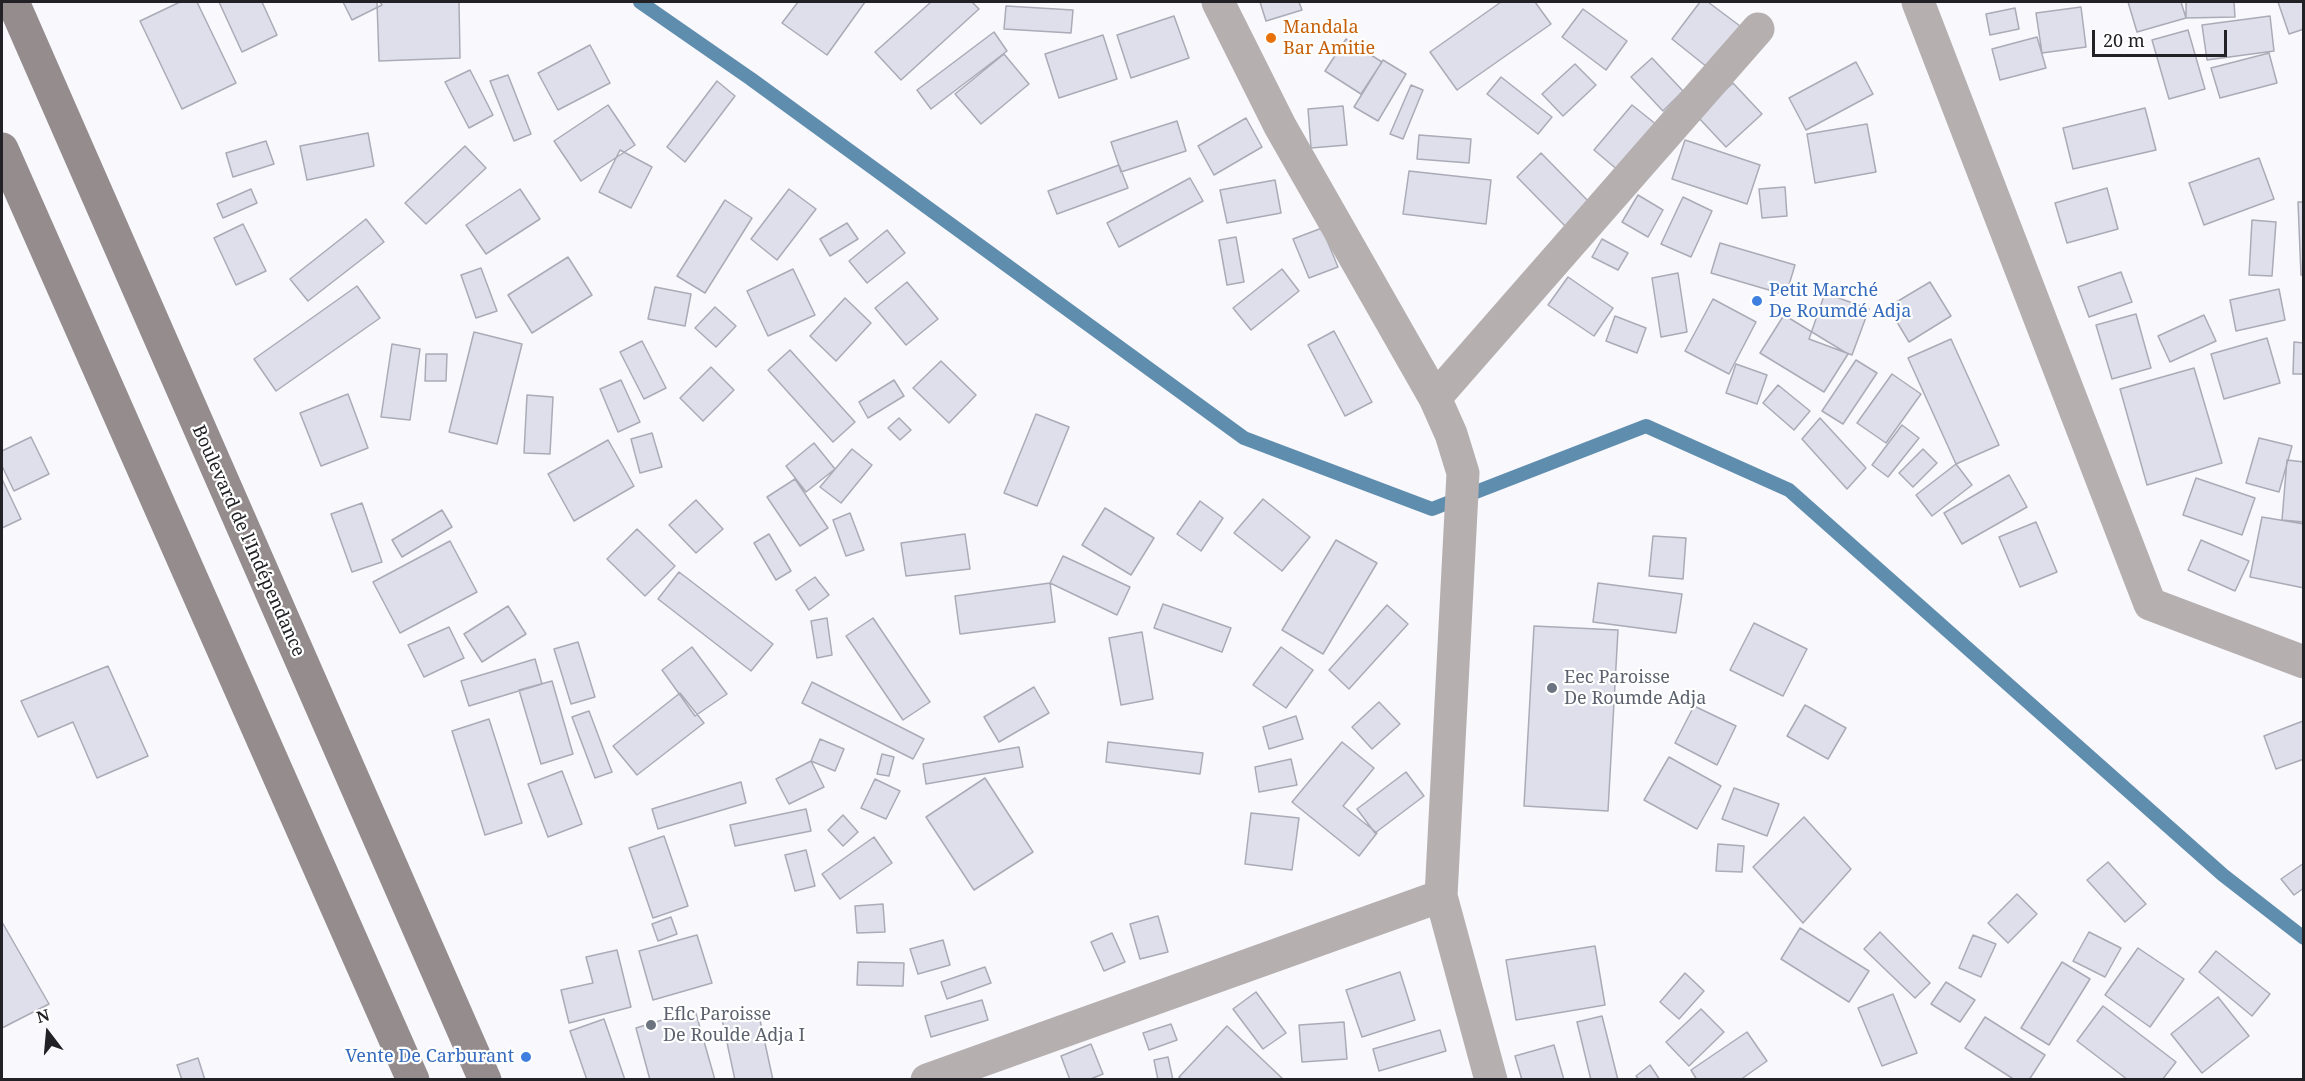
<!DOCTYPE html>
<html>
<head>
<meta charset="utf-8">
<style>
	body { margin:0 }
	#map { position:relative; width:2305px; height:1081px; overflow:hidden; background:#f8f8fd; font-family:"Noto Serif",serif }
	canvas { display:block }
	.frame { position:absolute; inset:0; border:3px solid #212126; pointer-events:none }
	.north { position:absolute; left:18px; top:1003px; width:60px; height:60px; -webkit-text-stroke:4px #fff; paint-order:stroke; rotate:344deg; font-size:16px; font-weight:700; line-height:24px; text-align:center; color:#212126 }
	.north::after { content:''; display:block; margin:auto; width:21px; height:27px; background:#212126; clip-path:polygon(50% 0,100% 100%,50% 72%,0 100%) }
	.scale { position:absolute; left:2092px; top:30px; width:135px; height:27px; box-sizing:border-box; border:3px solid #212126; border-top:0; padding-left:8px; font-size:18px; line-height:21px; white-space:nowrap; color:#212126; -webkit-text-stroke:4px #fff; paint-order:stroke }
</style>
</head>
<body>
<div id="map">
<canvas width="2305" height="1081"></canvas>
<div class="frame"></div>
<div class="north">N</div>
<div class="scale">20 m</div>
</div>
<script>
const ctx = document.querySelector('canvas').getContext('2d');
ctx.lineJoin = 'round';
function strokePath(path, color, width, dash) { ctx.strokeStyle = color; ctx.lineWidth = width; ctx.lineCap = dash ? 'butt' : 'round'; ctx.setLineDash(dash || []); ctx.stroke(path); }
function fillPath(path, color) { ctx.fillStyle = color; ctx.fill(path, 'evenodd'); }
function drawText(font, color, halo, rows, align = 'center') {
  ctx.font = font + ' "Noto Serif",serif'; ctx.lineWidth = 4.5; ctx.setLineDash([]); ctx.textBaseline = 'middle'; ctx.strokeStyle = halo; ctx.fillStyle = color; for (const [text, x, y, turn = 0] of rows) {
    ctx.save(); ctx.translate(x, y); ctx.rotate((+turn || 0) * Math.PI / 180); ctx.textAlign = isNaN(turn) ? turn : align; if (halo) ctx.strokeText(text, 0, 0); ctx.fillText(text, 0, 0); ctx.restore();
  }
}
strokePath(new Path2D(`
	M 640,2 L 751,79 L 1244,438 L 1432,509 L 1646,426 L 1789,490 L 2223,875 L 2304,938`), '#5f8dae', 14);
const building = new Path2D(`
	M 180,2 L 197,2 L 236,83 L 182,109 L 140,21 Z
	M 219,2 L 262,2 L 277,35 L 242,52 Z
	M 343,2 L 380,2 L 382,5 L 352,20 Z
	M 377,2 L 459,2 L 460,58 L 379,61 Z
	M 798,2 L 865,2 L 827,55 L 782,23 Z
	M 931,2 L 972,2 L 979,9 L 901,80 L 875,52 Z
	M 1260,2 L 1299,2 L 1302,10 L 1266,21 Z
	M 1501,2 L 1535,2 L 1551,24 L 1457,90 L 1430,52 Z
	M 1700,2 L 1708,2 L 1744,29 L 1712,71 L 1672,39 Z
	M 2128,2 L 2181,2 L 2186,18 L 2137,32 Z
	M 2186,2 L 2234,2 L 2235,17 L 2186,18 Z
	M 2278,2 L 2304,2 L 2304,29 L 2289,34 Z
	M 1006,6 L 1073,10 L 1071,33 L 1004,29 Z
	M 2081,7 L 2086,47 L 2042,53 L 2036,13 Z
	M 2015,8 L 2019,29 L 1990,35 L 1986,14 Z
	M 1583,9 L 1627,41 L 1606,70 L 1562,37 Z
	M 1174,16 L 1189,58 L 1131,78 L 1117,35 Z
	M 2270,16 L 2274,51 L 2207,60 L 2202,25 Z
	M 2188,30 L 2205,89 L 2169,99 L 2152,40 Z
	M 994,32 L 1007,51 L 931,109 L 917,90 Z
	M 1103,35 L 1117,79 L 1059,98 L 1045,54 Z
	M 2037,37 L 2046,68 L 2000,80 L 1992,49 Z
	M 1346,39 L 1382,62 L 1361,94 L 1325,71 Z
	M 590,45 L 610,83 L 558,110 L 538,73 Z
	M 2269,53 L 2277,83 L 2220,98 L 2211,68 Z
	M 1004,54 L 1029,84 L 981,124 L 955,94 Z
	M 1652,58 L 1683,91 L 1663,111 L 1631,77 Z
	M 1383,60 L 1406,74 L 1378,121 L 1354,107 Z
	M 1856,62 L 1873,94 L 1806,130 L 1789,98 Z
	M 1575,64 L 1596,85 L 1563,116 L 1542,94 Z
	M 470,70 L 493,115 L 469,128 L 445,82 Z
	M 508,75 L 531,134 L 514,141 L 490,81 Z
	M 1501,77 L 1552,117 L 1538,134 L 1487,94 Z
	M 717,81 L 735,96 L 685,162 L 667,147 Z
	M 1733,83 L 1762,114 L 1726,147 L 1697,116 Z
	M 1411,85 L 1423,90 L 1403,139 L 1390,134 Z
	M 608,105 L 635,145 L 581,181 L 554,141 Z
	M 1632,105 L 1657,125 L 1619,171 L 1594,150 Z
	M 1343,106 L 1347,145 L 1311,148 L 1308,109 Z
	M 2145,108 L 2156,150 L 2073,169 L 2063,128 Z
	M 1246,118 L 1262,147 L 1214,175 L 1198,146 Z
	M 1177,121 L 1186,151 L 1121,172 L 1111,142 Z
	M 1867,124 L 1876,172 L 1815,183 L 1807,134 Z
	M 368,133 L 374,166 L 307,180 L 300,146 Z
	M 1419,135 L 1471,139 L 1469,163 L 1417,159 Z
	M 1685,140 L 1760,165 L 1747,204 L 1672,179 Z
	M 266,141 L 274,164 L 233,177 L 226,153 Z
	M 465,146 L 486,168 L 426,224 L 405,203 Z
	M 620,150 L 652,167 L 631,208 L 599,192 Z
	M 1541,153 L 1594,207 L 1570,231 L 1517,177 Z
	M 2259,158 L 2274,199 L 2204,225 L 2189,183 Z
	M 1119,165 L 1128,188 L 1057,214 L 1048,191 Z
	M 1409,171 L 1491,180 L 1486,224 L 1403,214 Z
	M 1190,178 L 1203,201 L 1119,247 L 1107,223 Z
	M 1275,180 L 1281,213 L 1227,223 L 1220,190 Z
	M 1785,187 L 1787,216 L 1762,218 L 1759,189 Z
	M 2107,188 L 2118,229 L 2067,243 L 2055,203 Z
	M 251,189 L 257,203 L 223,218 L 217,204 Z
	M 520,189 L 540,219 L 486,254 L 466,225 Z
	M 789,189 L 816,209 L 777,260 L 751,239 Z
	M 1638,195 L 1663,210 L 1648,237 L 1622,222 Z
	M 1683,197 L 1712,211 L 1691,257 L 1661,244 Z
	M 725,200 L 752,218 L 705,293 L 677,276 Z
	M 2298,202 L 2304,202 L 2304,275 L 2301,275 Z
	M 366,219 L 384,242 L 308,301 L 290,279 Z
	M 2252,220 L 2276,222 L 2272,276 L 2249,275 Z
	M 847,223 L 858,239 L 830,256 L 820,239 Z
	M 243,224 L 266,271 L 236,285 L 214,238 Z
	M 1322,228 L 1338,267 L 1309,278 L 1293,239 Z
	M 887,230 L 905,253 L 867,283 L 849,261 Z
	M 1236,237 L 1244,282 L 1227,285 L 1219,240 Z
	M 1602,239 L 1628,253 L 1618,270 L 1592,257 Z
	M 1720,243 L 1795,265 L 1786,295 L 1711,273 Z
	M 568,257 L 592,295 L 532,333 L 508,295 Z
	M 481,268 L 497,311 L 476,318 L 461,275 Z
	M 793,269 L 815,315 L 768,336 L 747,291 Z
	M 1282,269 L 1299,291 L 1251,330 L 1233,308 Z
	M 2121,272 L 2132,302 L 2089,317 L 2078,287 Z
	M 1678,273 L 1687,332 L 1661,337 L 1652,278 Z
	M 1568,277 L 1613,308 L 1594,336 L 1548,305 Z
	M 907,282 L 938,319 L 906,345 L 875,308 Z
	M 1930,282 L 1951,316 L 1909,342 L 1888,307 Z
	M 357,286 L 380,318 L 276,391 L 254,359 Z
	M 655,287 L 691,294 L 685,326 L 648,319 Z
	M 2279,289 L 2285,320 L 2236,331 L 2230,300 Z
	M 1825,293 L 1869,309 L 1852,355 L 1809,339 Z
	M 845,298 L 871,323 L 836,361 L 810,336 Z
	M 1713,299 L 1756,322 L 1729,374 L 1685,351 Z
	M 715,307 L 736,326 L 716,347 L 695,328 Z
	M 2136,314 L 2151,368 L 2112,379 L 2096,325 Z
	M 1784,315 L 1848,354 L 1824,392 L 1760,353 Z
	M 2204,315 L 2216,341 L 2170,362 L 2158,336 Z
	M 1615,316 L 1646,328 L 1637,353 L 1606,341 Z
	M 1334,331 L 1372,402 L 1345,416 L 1308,345 Z
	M 474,332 L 522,344 L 497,444 L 449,432 Z
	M 2267,338 L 2280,383 L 2224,399 L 2211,354 Z
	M 1951,339 L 1999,445 L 1956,464 L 1908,358 Z
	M 642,341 L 666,388 L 644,399 L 620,352 Z
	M 2294,342 L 2304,343 L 2304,374 L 2293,374 Z
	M 392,344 L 420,349 L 410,420 L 381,417 Z
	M 790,350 L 855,422 L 833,442 L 768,370 Z
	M 426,354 L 447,354 L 446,381 L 425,381 Z
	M 1856,360 L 1877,373 L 1843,424 L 1822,411 Z
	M 941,361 L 976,395 L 949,423 L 913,388 Z
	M 1736,364 L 1767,375 L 1757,404 L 1726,393 Z
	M 711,367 L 734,390 L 703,421 L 680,398 Z
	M 2194,368 L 2222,463 L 2147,485 L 2120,389 Z
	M 1892,374 L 1921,394 L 1886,443 L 1857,423 Z
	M 621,380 L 640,422 L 618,432 L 600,389 Z
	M 894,380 L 904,396 L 868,418 L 859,402 Z
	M 1778,385 L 1810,411 L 1794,430 L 1763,403 Z
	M 348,394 L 368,448 L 321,466 L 300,413 Z
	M 527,395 L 553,397 L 550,454 L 524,453 Z
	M 1036,414 L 1069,427 L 1037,506 L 1004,493 Z
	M 899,418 L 911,430 L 900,440 L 888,428 Z
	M 1820,418 L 1866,468 L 1847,489 L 1802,439 Z
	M 1902,425 L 1919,438 L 1888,477 L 1872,465 Z
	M 652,433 L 662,467 L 640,473 L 631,439 Z
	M 31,437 L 49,474 L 14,491 L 2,466 L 2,451 Z
	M 2259,438 L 2292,446 L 2279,492 L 2246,483 Z
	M 608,440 L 634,486 L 574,521 L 548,474 Z
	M 814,443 L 835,469 L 806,492 L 786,466 Z
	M 852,449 L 872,465 L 841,503 L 820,487 Z
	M 1923,449 L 1937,463 L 1913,487 L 1899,473 Z
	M 2287,460 L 2304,462 L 2304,522 L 2282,520 Z
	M 1956,464 L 1972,485 L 1932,516 L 1916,495 Z
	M 2009,475 L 2027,507 L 1962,544 L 1944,513 Z
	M 2196,478 L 2255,498 L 2242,535 L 2183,515 Z
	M 2,479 L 21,519 L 2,528 Z
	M 795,479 L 828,528 L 800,546 L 767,497 Z
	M 1263,499 L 1310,537 L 1282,571 L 1234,533 Z
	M 696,500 L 723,529 L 696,553 L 669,525 Z
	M 1200,501 L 1223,518 L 1201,551 L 1177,534 Z
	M 362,503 L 382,562 L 352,572 L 331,514 Z
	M 1105,508 L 1154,538 L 1131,575 L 1082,545 Z
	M 442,510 L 452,527 L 402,557 L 392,540 Z
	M 850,513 L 864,550 L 846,556 L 833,520 Z
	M 2262,517 L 2304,524 L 2304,588 L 2250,577 Z
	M 2036,522 L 2057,572 L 2020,587 L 1999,537 Z
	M 637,529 L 675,566 L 645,596 L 607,559 Z
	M 769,534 L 791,571 L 776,580 L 754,543 Z
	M 965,534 L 970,569 L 906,576 L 901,543 Z
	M 1653,536 L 1686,538 L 1683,579 L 1649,576 Z
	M 1336,540 L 1377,563 L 1323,654 L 1282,630 Z
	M 2201,540 L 2249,561 L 2235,591 L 2188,570 Z
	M 450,541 L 477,592 L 400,633 L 373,582 Z
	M 1063,556 L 1130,587 L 1117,615 L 1050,583 Z
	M 679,572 L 773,644 L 751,671 L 658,599 Z
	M 815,577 L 829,595 L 809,610 L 796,590 Z
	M 1050,583 L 1055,622 L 960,634 L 955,596 Z
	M 1598,583 L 1682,594 L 1676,633 L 1593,622 Z
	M 1163,604 L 1231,628 L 1222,652 L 1154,628 Z
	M 1387,605 L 1408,624 L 1349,689 L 1329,670 Z
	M 508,606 L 526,634 L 482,662 L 464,634 Z
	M 827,618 L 832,655 L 817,658 L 811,621 Z
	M 873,618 L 930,702 L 903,720 L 846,636 Z
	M 1754,623 L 1807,649 L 1783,696 L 1730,670 Z
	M 1534,626 L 1618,630 L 1608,811 L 1524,806 Z
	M 449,627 L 464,658 L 424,677 L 408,645 Z
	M 1142,632 L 1153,699 L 1121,705 L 1109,638 Z
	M 578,642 L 595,697 L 571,704 L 554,649 Z
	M 692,647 L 727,694 L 695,716 L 662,670 Z
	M 1281,647 L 1313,670 L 1286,708 L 1253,685 Z
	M 535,659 L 542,684 L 469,706 L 461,681 Z
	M 108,666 L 148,756 L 97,778 L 73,722 L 38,737 L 21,701 Z
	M 552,681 L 573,754 L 541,764 L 519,690 Z
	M 812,682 L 924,739 L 913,759 L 802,703 Z
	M 1034,687 L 1049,713 L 999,742 L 984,717 Z
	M 680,693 L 704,723 L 637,775 L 613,746 Z
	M 1379,702 L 1400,724 L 1372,749 L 1352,727 Z
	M 1805,705 L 1846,728 L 1828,759 L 1787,736 Z
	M 1694,706 L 1736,726 L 1717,765 L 1675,743 Z
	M 589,711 L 612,772 L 595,778 L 572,717 Z
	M 1296,716 L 1303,739 L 1269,749 L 1263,727 Z
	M 489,719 L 522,823 L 485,835 L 452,731 Z
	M 2303,721 L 2304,759 L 2276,769 L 2264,736 Z
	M 820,739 L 844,749 L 835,771 L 811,761 Z
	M 1108,742 L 1203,753 L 1200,774 L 1106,762 Z
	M 1342,742 L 1374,768 L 1343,806 L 1377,833 L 1359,856 L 1292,802 Z
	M 1019,747 L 1023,767 L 926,784 L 923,764 Z
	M 882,754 L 894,757 L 889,776 L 877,774 Z
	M 1669,757 L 1721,786 L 1697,829 L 1644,800 Z
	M 1291,759 L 1297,785 L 1259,792 L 1255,767 Z
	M 811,761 L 824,787 L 789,804 L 776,779 Z
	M 562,771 L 582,824 L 548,837 L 528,784 Z
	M 1406,772 L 1424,796 L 1375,833 L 1357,809 Z
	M 985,778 L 1033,852 L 974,890 L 926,817 Z
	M 875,779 L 900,791 L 886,819 L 861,808 Z
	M 741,782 L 746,803 L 658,829 L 652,809 Z
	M 1734,788 L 1779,804 L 1767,836 L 1722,819 Z
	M 806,809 L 811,831 L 735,846 L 730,825 Z
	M 1251,813 L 1299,818 L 1292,870 L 1245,864 Z
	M 843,815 L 858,832 L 843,846 L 828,830 Z
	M 1804,817 L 1851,869 L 1803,923 L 1753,867 Z
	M 664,836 L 688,906 L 653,918 L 629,848 Z
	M 874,837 L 892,863 L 840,899 L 822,874 Z
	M 1718,844 L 1744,846 L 1742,872 L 1716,871 Z
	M 806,850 L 815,886 L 795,891 L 785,855 Z
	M 2108,862 L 2146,904 L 2125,922 L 2087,880 Z
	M 2304,863 L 2304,888 L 2294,895 L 2281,879 Z
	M 2017,894 L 2037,914 L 2008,943 L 1988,923 Z
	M 883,904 L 885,932 L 857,933 L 855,906 Z
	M 1158,916 L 1168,952 L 1140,959 L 1130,924 Z
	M 671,917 L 677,934 L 658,941 L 652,924 Z
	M 2,922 L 49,1004 L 2,1028 Z
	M 1800,928 L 1869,971 L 1849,1002 L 1781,959 Z
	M 1880,932 L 1930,983 L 1915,998 L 1864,949 Z
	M 2089,932 L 2121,948 L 2105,977 L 2073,961 Z
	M 1112,933 L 1125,962 L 1104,971 L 1091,942 Z
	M 697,935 L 712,983 L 653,1000 L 639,951 Z
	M 1973,935 L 1996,944 L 1981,977 L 1959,968 Z
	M 943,940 L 950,965 L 918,974 L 910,949 Z
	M 1595,946 L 1605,1005 L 1516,1020 L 1506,960 Z
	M 2138,948 L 2184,979 L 2150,1027 L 2105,995 Z
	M 617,950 L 631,1007 L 569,1023 L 561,990 L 593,983 L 586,957 Z
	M 2216,951 L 2270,994 L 2252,1016 L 2199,972 Z
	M 858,962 L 904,963 L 903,986 L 857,985 Z
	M 2062,962 L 2090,979 L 2049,1045 L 2021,1028 Z
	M 985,967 L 991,983 L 947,999 L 941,982 Z
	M 1400,972 L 1415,1020 L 1362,1037 L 1346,990 Z
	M 1685,973 L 1704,991 L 1679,1019 L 1660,1002 Z
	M 1946,982 L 1975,1000 L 1960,1022 L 1931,1004 Z
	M 1256,992 L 1286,1033 L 1263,1049 L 1233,1009 Z
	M 1893,994 L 1917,1053 L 1882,1066 L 1858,1008 Z
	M 2218,997 L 2249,1036 L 2202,1073 L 2171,1034 Z
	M 982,1000 L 988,1020 L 931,1037 L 925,1016 Z
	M 2103,1006 L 2176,1062 L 2162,1080 L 2128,1080 L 2077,1041 Z
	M 1701,1009 L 1724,1032 L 1689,1066 L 1666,1042 Z
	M 695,1010 L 715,1080 L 650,1080 L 636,1028 Z
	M 758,1011 L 773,1080 L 735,1080 L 722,1019 Z
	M 1602,1016 L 1618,1080 L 1591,1080 L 1577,1022 Z
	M 1985,1017 L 2045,1055 L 2029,1080 L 2015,1080 L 1965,1048 Z
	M 604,1019 L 625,1080 L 587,1080 L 570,1031 Z
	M 1344,1022 L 1347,1059 L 1302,1062 L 1299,1025 Z
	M 1171,1024 L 1177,1040 L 1149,1050 L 1143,1033 Z
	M 1227,1026 L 1284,1080 L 1182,1080 L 1179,1077 Z
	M 1440,1030 L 1446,1051 L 1379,1071 L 1373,1049 Z
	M 1747,1032 L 1767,1061 L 1740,1080 L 1697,1080 L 1691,1070 Z
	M 1091,1044 L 1103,1074 L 1088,1080 L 1070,1080 L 1061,1056 Z
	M 1554,1045 L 1564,1080 L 1522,1080 L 1515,1056 Z
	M 1168,1057 L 1173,1080 L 1158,1080 L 1154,1060 Z
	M 198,1058 L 205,1080 L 182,1080 L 177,1065 Z
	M 1650,1065 L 1660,1080 L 1639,1080 L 1636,1076 Z`);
fillPath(building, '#dedfeb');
strokePath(building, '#aaabb6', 1.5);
strokePath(new Path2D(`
	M 1218,2 L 1280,126 L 1435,398 L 1451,434 L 1463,473 L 1441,896 L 1491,1080
	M 1918,2 L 2150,604 L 2304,662
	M 1435,398 L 1758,29
	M 927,1080 L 1441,896`), '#b6afb0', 33);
strokePath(new Path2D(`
	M 13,2 L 485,1080
	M 2,149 L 413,1080`), '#958c8d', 33);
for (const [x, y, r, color] of [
	[1271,38,6,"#e8710a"],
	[1757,301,6,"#3f7fe0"],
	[1552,688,6,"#6b7280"],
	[651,1025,6,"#6b7280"],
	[526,1057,6,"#3f7fe0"]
]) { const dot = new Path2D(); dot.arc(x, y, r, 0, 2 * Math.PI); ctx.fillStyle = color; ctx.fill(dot); strokePath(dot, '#fff', 2); }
drawText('18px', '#c56008', '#fff', [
	["Mandala",1283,28],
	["Bar Amitie",1283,49]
], 'left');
drawText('18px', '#366cbe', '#fff', [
	["Petit Marché",1769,291],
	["De Roumdé Adja",1769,312],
	["Vente De Carburant",514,1057,"right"]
], 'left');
drawText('18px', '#212126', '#fff', [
	["Boulevard de l'Indépendance",248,541,66]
]);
drawText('18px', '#5b616d', '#fff', [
	["Eec Paroisse",1564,678],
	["De Roumde Adja",1564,699],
	["Eflc Paroisse",663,1015],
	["De Roulde Adja I",663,1036]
], 'left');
</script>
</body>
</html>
